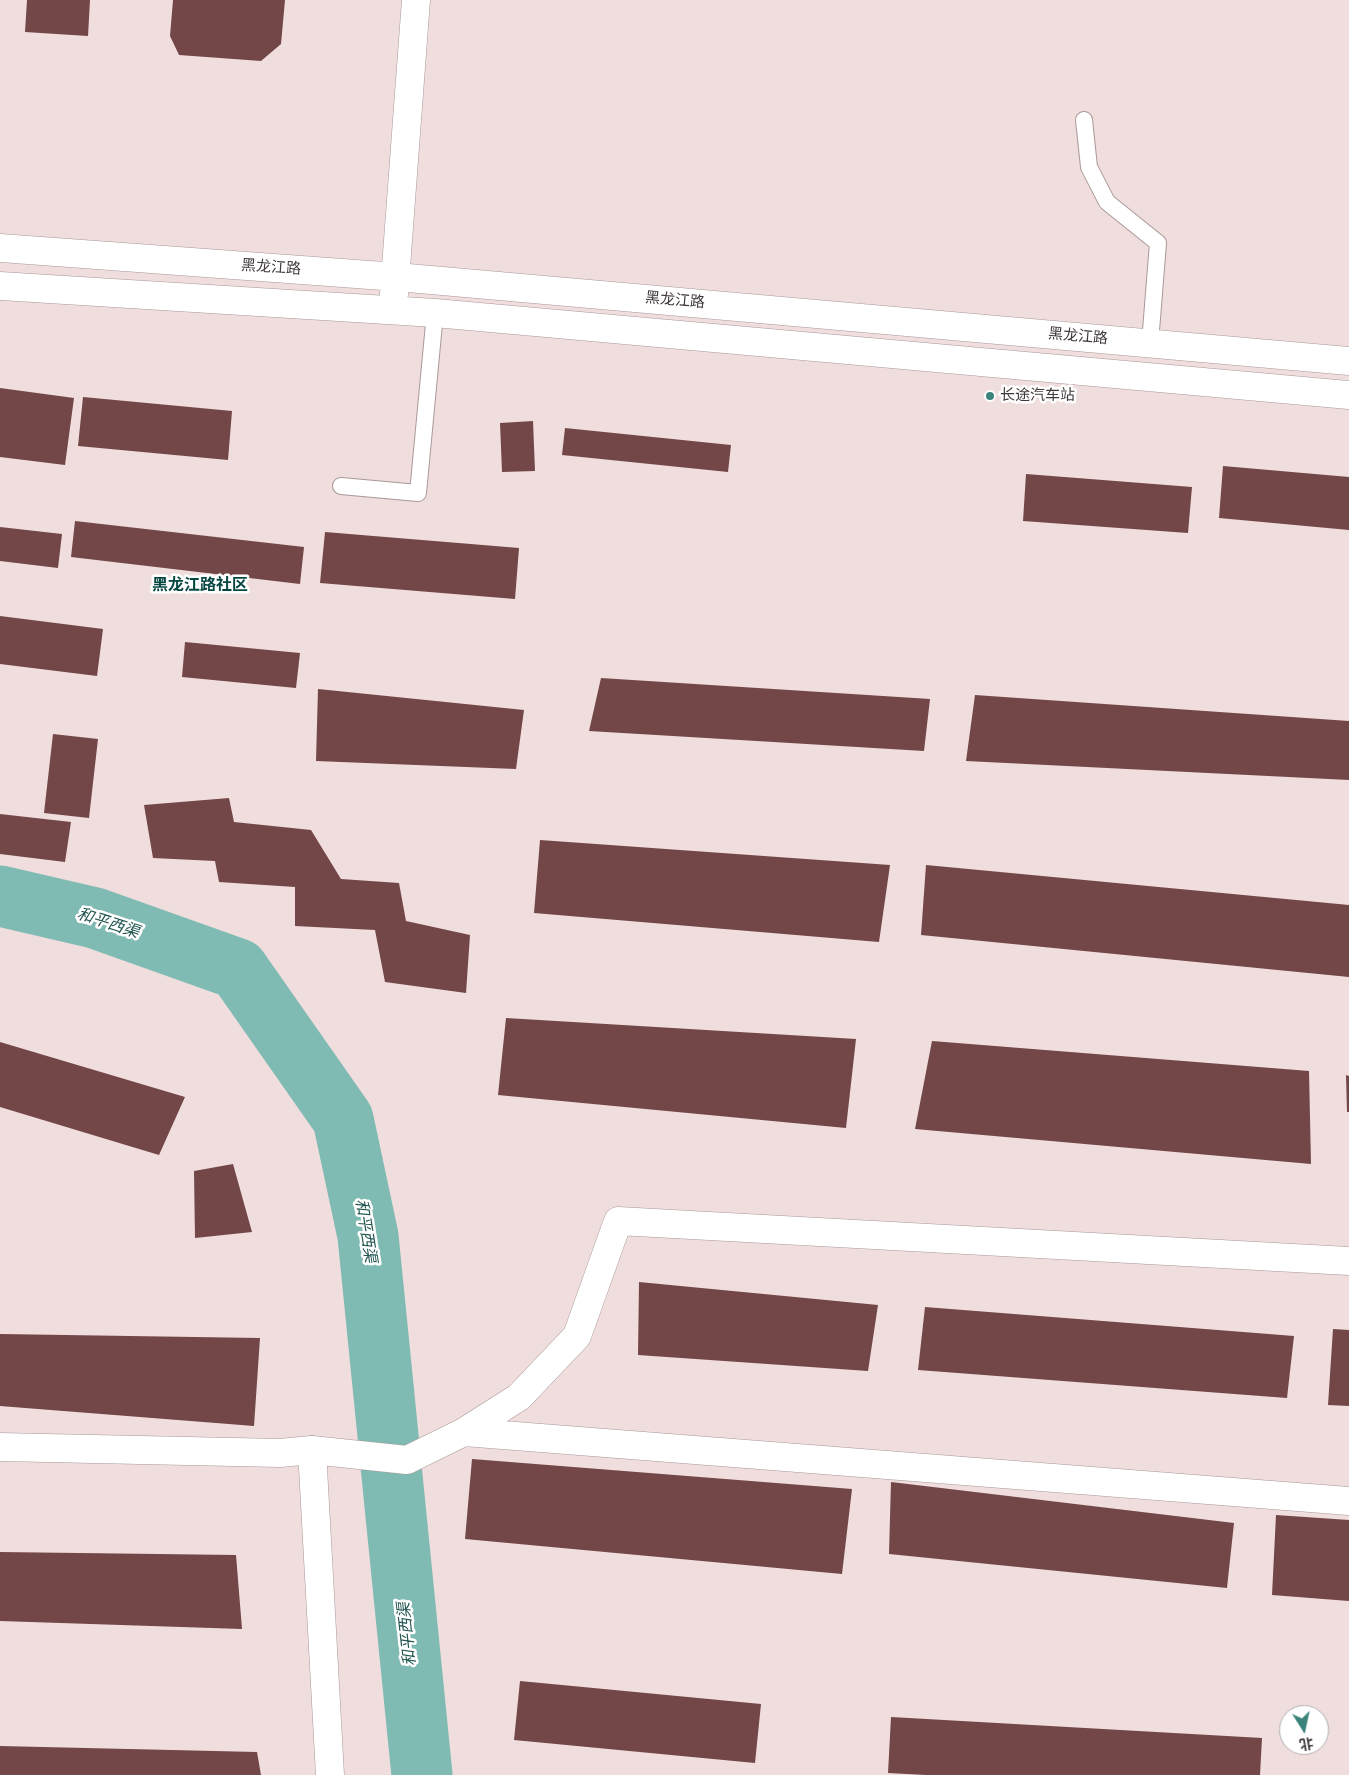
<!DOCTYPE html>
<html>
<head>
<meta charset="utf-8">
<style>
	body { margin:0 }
	#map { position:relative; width:1349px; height:1775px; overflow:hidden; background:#f0dddd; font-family:"Roboto Condensed","Noto Sans SC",sans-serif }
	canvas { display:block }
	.north { position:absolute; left:1279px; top:1705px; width:50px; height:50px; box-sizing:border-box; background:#fff; border:1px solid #b3b0b0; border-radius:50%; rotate:170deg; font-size:14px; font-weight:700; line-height:20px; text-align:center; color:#423a3a }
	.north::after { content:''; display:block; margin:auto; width:18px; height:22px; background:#3c837b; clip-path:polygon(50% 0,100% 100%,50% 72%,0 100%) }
</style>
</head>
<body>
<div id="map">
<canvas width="1349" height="1775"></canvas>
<div class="north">北</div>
</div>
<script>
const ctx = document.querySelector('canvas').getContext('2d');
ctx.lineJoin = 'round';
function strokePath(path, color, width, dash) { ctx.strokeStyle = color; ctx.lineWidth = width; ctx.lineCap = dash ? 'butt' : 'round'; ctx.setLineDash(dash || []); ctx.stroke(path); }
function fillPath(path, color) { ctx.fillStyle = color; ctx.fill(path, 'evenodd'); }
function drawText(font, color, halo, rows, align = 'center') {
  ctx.font = font + ' "Roboto Condensed","Noto Sans SC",sans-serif'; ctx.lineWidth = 5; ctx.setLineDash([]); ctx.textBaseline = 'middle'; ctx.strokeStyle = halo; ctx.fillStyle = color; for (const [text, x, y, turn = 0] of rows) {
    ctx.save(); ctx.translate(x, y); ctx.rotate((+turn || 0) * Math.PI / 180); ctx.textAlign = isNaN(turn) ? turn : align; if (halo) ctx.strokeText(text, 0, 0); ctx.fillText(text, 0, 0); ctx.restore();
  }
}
strokePath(new Path2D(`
	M 0,896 L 95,918 L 238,969 L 343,1119 L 368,1236 L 422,1775`), '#80bbb3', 61);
fillPath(new Path2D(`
	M 27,0 L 90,0 L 88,36 L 25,32 Z
	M 173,0 L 285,0 L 281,44 L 261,61 L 179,55 L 170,36 Z
	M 0,388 L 74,398 L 65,465 L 0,457 Z
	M 83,397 L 232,411 L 228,460 L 78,446 Z
	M 533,421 L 535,471 L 502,472 L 500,423 Z
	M 565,428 L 731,445 L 728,472 L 562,455 Z
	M 1223,466 L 1349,477 L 1349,530 L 1219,518 Z
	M 1026,474 L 1192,487 L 1188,533 L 1023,521 Z
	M 75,521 L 304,547 L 300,584 L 71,557 Z
	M 0,527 L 62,534 L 58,568 L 0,561 Z
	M 325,532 L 519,548 L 515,599 L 320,583 Z
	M 0,616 L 103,629 L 97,676 L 0,664 Z
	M 185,642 L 300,653 L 296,688 L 182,677 Z
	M 601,678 L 930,699 L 924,751 L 589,731 Z
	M 318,689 L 524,710 L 516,769 L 316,761 Z
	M 975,695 L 1349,721 L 1349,780 L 966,761 Z
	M 53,734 L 98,739 L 89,818 L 44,813 Z
	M 229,798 L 234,822 L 311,830 L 341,879 L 399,883 L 406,921 L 470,935 L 466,993 L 385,982 L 375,930 L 295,926 L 295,887 L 219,882 L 215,861 L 153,858 L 144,805 Z
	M 0,814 L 71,822 L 65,862 L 0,854 Z
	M 540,840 L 890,865 L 879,942 L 534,913 Z
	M 926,865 L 1349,905 L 1349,977 L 921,935 Z
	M 506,1018 L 856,1039 L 846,1128 L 498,1095 Z
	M 932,1041 L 1309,1071 L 1311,1164 L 915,1129 Z
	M 0,1042 L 185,1097 L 159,1155 L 0,1107 Z
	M 1346,1075 L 1349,1076 L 1349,1112 L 1347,1112 Z
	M 233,1164 L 252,1232 L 195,1238 L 194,1171 Z
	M 639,1282 L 878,1305 L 868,1371 L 638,1355 Z
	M 925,1307 L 1294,1336 L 1287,1398 L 918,1370 Z
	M 1333,1329 L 1349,1330 L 1349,1406 L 1328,1405 Z
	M 0,1334 L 260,1338 L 254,1426 L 0,1406 Z
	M 472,1459 L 852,1489 L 842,1574 L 465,1539 Z
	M 891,1482 L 1234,1523 L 1227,1588 L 889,1554 Z
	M 1276,1515 L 1349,1520 L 1349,1601 L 1272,1595 Z
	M 0,1552 L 236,1555 L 242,1629 L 0,1621 Z
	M 520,1681 L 761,1704 L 755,1763 L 514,1740 Z
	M 891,1717 L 1262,1738 L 1260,1775 L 926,1775 L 888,1773 Z
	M 0,1746 L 257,1752 L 261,1775 L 0,1775 Z`), '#734647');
const lane = new Path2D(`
	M 1084,120 L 1089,167 L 1107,202 L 1158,243 L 1150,343
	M 341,486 L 418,493 L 435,313`);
const street = new Path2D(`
	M 464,1432 L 1349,1501
	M 0,1447 L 280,1453 L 312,1450 L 407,1460 L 464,1432 L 519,1397 L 577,1336 L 618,1221 L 1349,1261`);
const secondary = new Path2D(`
	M 0,248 L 397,277 L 1349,361
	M 0,286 L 435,313 L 1349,395
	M 394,294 L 416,0
	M 312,1450 L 330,1775`);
strokePath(lane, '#aa9898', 18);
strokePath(street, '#aa9898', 29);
strokePath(secondary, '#aa9898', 29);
strokePath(lane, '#fff', 16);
strokePath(street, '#fff', 28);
strokePath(secondary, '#fff', 28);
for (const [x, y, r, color] of [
	[990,396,5,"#3c837b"]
]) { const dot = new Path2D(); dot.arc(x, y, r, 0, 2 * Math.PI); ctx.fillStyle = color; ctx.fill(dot); strokePath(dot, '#fff', 2); }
drawText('15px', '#423a3a', '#fff', [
	["黑龙江路",271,268,4],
	["黑龙江路",675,301,5],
	["黑龙江路",1078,337,5]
]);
drawText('15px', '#423a3a', '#fff', [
	["长途汽车站",1000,396]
], 'left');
drawText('bold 16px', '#074742', '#fff', [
	["黑龙江路社区",200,586]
]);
drawText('italic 16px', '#225550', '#fff', [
	["和平西渠",108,924,18],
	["和平西渠",365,1231,81],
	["和平西渠",408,1634,-96]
]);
</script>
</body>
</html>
